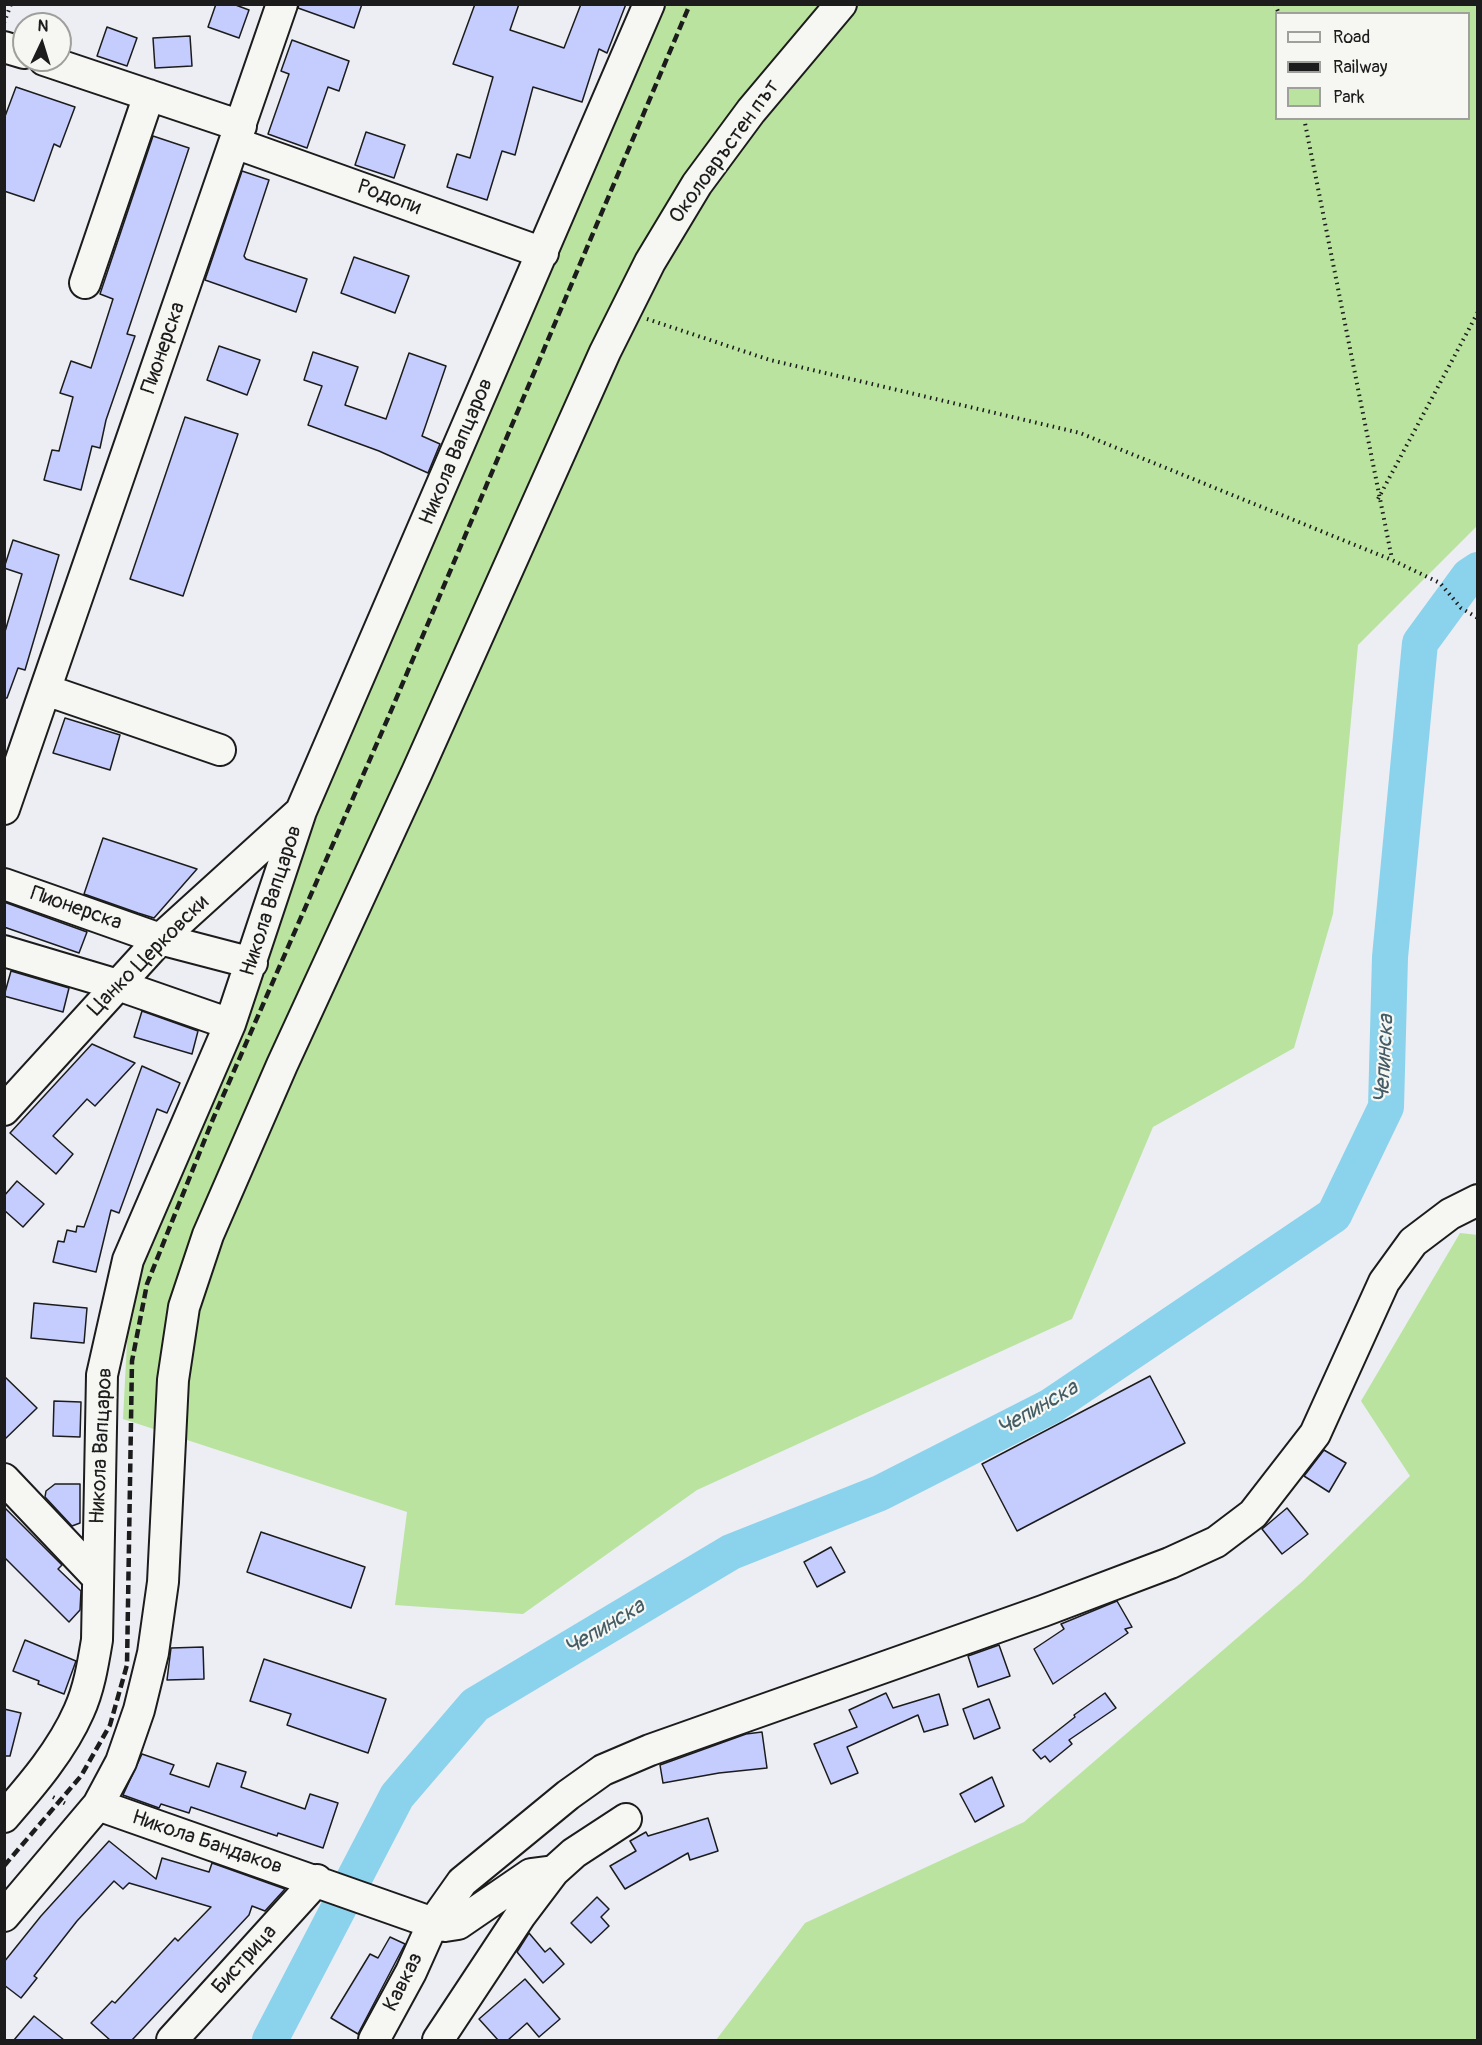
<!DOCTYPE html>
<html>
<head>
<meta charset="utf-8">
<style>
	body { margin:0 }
	#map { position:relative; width:1482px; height:2045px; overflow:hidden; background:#eceef4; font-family:Pangolin,sans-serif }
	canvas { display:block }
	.frame { position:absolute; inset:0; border:6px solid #1c1c1c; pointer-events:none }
	.legend { position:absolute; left:1275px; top:12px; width:195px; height:108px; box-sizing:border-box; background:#f6f6f2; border:2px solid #9f9f9c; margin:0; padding:8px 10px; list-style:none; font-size:18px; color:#1c1c1c }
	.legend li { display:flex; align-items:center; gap:12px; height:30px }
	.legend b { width:30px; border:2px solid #9f9f9c }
	.north { position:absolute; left:12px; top:12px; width:60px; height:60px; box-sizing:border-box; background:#f6f6f2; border:2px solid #9f9f9c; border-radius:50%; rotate:4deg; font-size:16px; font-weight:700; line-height:24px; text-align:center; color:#1c1c1c }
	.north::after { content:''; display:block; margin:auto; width:21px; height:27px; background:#1c1c1c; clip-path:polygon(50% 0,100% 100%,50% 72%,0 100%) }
</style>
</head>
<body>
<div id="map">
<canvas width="1482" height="2045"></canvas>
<div class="frame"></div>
<ul class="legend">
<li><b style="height:8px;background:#f6f6f2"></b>Road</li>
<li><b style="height:8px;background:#1c1c1c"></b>Railway</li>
<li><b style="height:16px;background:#bae39f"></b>Park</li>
</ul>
<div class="north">N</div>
</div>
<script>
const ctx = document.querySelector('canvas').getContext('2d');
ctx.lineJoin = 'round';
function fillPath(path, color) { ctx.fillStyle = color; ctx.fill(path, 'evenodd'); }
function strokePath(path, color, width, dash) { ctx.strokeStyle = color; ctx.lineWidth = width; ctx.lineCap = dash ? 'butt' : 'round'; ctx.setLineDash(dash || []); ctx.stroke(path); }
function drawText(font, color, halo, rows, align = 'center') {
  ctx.font = font + ' Pangolin,sans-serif'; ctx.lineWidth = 4.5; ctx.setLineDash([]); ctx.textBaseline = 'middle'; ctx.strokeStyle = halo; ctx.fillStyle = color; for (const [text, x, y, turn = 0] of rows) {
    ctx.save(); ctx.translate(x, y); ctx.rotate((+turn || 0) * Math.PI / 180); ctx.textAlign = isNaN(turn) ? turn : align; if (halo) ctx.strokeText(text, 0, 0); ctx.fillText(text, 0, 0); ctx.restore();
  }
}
fillPath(new Path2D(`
	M 661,5 L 1477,5 L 1477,526 L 1358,645 L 1333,914 L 1294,1048 L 1153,1127 L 1072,1319 L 697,1490 L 523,1614 L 395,1605 L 407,1512 L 123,1419 L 129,1304 L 170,1191 L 218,1083 L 349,730 ZM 1276,14 L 1468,14 L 1468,118 L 1276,118 Z
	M 1460,1233 L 1478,1235 L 1477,2040 L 716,2040 L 805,1923 L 1024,1822 L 1303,1581 L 1410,1476 L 1361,1401 Z`), '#bae39f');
strokePath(new Path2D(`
	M 270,2040 L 397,1796 L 475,1705 L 731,1552 L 880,1493 L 1051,1406 L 1334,1215 L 1386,1107 L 1390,957 L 1420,643 L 1469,576 L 1478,570`), '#8bd2ec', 36);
const building = new Path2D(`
	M 216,4 L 233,4 L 249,10 L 239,38 L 208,27 Z
	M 299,4 L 362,4 L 354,28 L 298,8 Z
	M 475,4 L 519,4 L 510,30 L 564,48 L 581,4 L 626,4 L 607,53 L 599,49 L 582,102 L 533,87 L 515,155 L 502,151 L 487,200 L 447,187 L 457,154 L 470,158 L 493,77 L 453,64 Z
	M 107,27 L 137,38 L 127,66 L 97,56 Z
	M 190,36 L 192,66 L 155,68 L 153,38 Z
	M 292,40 L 349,61 L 339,91 L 328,87 L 307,148 L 268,134 L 289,74 L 281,71 Z
	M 16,87 L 75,107 L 60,147 L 54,144 L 34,201 L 4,191 L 4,119 Z
	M 366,132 L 405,145 L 394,178 L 355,165 Z
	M 153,136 L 189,148 L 127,334 L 135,336 L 106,420 L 100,448 L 92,446 L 81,490 L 44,480 L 52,450 L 59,451 L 73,397 L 60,393 L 71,361 L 91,368 L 113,299 L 100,294 Z
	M 242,171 L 269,180 L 244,256 L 246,259 L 307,279 L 296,312 L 205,280 Z
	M 354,257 L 409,276 L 395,313 L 341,293 Z
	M 219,346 L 260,360 L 247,395 L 207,380 Z
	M 313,352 L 358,367 L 345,405 L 386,419 L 409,353 L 446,366 L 422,436 L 440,444 L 428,473 L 379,451 L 308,425 L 322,386 L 304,380 Z
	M 185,417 L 238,434 L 183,596 L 130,579 Z
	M 13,540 L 59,555 L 25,670 L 18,668 L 7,698 L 4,698 L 4,635 L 22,574 L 4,568 Z
	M 65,718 L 120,735 L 110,770 L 53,753 Z
	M 103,838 L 197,869 L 154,918 L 138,913 L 84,894 Z
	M 4,902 L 87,932 L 79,953 L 4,927 Z
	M 11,971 L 69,988 L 63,1012 L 4,996 Z
	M 142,1011 L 198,1031 L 192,1054 L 134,1037 Z
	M 92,1044 L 135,1063 L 95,1106 L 87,1099 L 53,1136 L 73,1154 L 56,1174 L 10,1133 Z
	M 142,1066 L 180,1083 L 167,1113 L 157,1109 L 119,1213 L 111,1210 L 96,1272 L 53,1262 L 58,1241 L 64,1242 L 67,1230 L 76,1232 L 77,1226 L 84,1227 Z
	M 17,1181 L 44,1204 L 23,1227 L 4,1210 L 4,1196 Z
	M 34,1303 L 87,1308 L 84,1343 L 31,1338 Z
	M 4,1376 L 37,1408 L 4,1440 Z
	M 1150,1376 L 1185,1443 L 1017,1531 L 982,1464 Z
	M 54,1401 L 81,1402 L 80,1437 L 53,1436 Z
	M 1324,1450 L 1346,1463 L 1329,1492 L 1304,1476 Z
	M 55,1484 L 80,1484 L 80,1523 L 72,1526 L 45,1497 L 46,1491 Z
	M 4,1507 L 62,1565 L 58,1569 L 81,1591 L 80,1610 L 69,1622 L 4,1557 Z
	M 1287,1508 L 1308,1534 L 1282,1554 L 1262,1529 Z
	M 261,1532 L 365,1567 L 351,1608 L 247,1572 Z
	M 831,1547 L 845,1572 L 817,1587 L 804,1562 Z
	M 1117,1601 L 1132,1627 L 1125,1629 L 1128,1633 L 1053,1684 L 1034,1649 L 1064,1629 L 1061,1624 Z
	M 25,1640 L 76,1661 L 64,1694 L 38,1684 L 39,1681 L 13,1671 Z
	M 999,1645 L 1010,1676 L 978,1687 L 968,1656 Z
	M 203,1647 L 204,1679 L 167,1680 L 171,1648 Z
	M 264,1659 L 386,1699 L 368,1753 L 287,1725 L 291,1714 L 250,1701 Z
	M 886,1693 L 893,1708 L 939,1694 L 948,1725 L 924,1732 L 918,1715 L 847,1747 L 858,1773 L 831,1784 L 814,1744 L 857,1727 L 849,1710 Z
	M 1105,1693 L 1116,1708 L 1069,1740 L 1072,1744 L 1050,1762 L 1045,1756 L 1041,1759 L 1033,1750 L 1075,1717 L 1074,1715 Z
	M 989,1699 L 1000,1728 L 974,1739 L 963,1709 Z
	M 4,1709 L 21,1713 L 10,1756 L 4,1756 Z
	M 762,1732 L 767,1768 L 719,1773 L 663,1783 L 660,1765 L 746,1734 Z
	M 142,1754 L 174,1765 L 170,1774 L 209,1787 L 217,1763 L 246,1772 L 241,1787 L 305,1809 L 310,1794 L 338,1803 L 323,1848 L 278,1833 L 277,1836 L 191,1807 L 189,1813 L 161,1804 L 159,1808 L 123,1795 Z
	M 992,1777 L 1004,1806 L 975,1822 L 960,1794 Z
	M 708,1818 L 718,1851 L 690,1860 L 688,1853 L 625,1889 L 610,1866 L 636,1851 L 630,1841 L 646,1832 L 648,1836 Z
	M 109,1841 L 156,1879 L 162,1858 L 209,1872 L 212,1863 L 285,1889 L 265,1911 L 252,1906 L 249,1915 L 132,2040 L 110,2040 L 91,2023 L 112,2001 L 115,2003 L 175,1938 L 178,1941 L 211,1907 L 129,1883 L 123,1889 L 114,1881 L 77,1921 L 34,1976 L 37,1978 L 21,1998 L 4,1985 L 4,1962 L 41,1916 Z
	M 597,1897 L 609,1909 L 601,1917 L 609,1926 L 591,1943 L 571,1923 Z
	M 529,1933 L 545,1952 L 550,1948 L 564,1964 L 543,1983 L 517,1952 Z
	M 390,1937 L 405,1944 L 358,2034 L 331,2018 L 370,1954 L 378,1958 Z
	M 525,1979 L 560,2019 L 539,2037 L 527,2023 L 508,2040 L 498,2040 L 479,2019 Z
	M 34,2016 L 64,2040 L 14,2040 Z`);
fillPath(building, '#c5ccfe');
strokePath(building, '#1c1c1c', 1.5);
const minor = new Path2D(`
	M 4,47 L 24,53
	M 44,60 L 241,126
	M 235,143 L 543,253
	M 85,283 L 149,95
	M 46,690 L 220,750
	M 4,809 L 282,4
	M 4,884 L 160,939 L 252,963
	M 4,951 L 118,985 L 230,1024
	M 4,1110 L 160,939 L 300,812
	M 4,1479 L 97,1577
	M 98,1805 L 433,1923 L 462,1882 L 568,1795 L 603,1770 L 650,1750 L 1043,1611 L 1170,1563 L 1216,1542 L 1253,1514 L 1315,1434 L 1384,1282 L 1413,1242 L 1450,1214 L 1478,1200
	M 4,1817 C 32,1785 62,1750 79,1711 C 89,1689 93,1664 97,1640 L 102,1375 L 128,1260 L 230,1024 L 301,811 L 649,4
	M 554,1871 L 574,1853 L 626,1819
	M 4,1916 L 98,1805 L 121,1762 L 139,1710 L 153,1653 L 163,1582 L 173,1380 L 184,1307 L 208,1235 L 282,1065 L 417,772 L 605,352 L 650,262 L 697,184 L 751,111 L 841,4
	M 172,2040 L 317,1880
	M 374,2040 L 411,1972 L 433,1923 L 445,1926 L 458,1924 L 531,1874 L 554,1871 L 520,1916 L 438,2040`);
strokePath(minor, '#1c1c1c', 34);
strokePath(new Path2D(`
	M 1275,4 L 1279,14
	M 4,23 L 11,4
	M 1304,118 L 1392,559
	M 647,319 L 770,360 L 1080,433 L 1392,560 L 1440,583 L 1461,608 L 1478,618
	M 1378,499 L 1478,312
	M 53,1797 L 68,1805`), '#1c1c1c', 4, [1.5, 4.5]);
strokePath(minor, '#f6f6f2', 30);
strokePath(new Path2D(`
	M 4,1866 L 81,1776 L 110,1725 L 127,1665 L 132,1361 L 147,1284 L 213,1119 L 388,718 L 690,4`), '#1c1c1c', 4.5, [9, 4.5]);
drawText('21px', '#1c1c1c', '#f6f6f2', [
	["Околовръстен път",725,152,-54],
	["Родопи",389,198,20],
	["Пионерска",164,348,-71],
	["Никола Вапцаров",457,452,-67],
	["Никола Вапцаров",272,901,-72],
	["Пионерска",76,909,19],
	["Цанко Церковски",149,956,-45],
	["Никола Вапцаров",102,1446,-87],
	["Никола Бандаков",207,1843,19],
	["Бистрица",245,1960,-48],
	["Кавказ",404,1982,-63]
]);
drawText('italic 22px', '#435c65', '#f6f6f2', [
	["Чепинска",1385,1059,-87],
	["Чепинска",1038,1409,-30],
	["Чепинска",605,1628,-31]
]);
</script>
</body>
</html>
